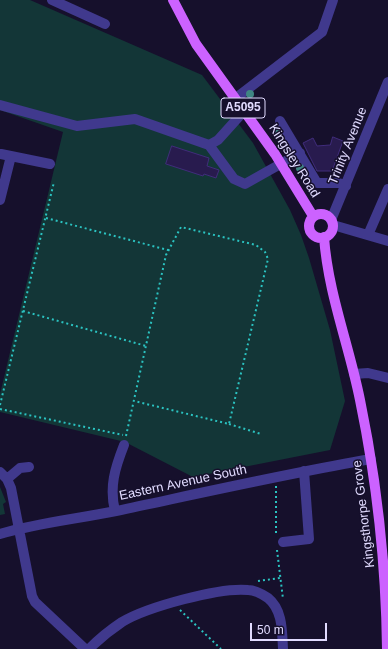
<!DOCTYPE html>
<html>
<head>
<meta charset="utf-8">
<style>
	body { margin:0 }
	#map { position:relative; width:388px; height:649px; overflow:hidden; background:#16102c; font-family:Helvetica,sans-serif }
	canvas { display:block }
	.scale { position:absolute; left:250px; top:623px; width:77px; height:18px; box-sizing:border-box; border:2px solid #e1dbff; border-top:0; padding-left:5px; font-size:12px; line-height:14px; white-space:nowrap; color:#e1dbff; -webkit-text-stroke:3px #16102c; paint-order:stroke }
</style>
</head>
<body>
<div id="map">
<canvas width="388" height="649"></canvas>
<div class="scale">50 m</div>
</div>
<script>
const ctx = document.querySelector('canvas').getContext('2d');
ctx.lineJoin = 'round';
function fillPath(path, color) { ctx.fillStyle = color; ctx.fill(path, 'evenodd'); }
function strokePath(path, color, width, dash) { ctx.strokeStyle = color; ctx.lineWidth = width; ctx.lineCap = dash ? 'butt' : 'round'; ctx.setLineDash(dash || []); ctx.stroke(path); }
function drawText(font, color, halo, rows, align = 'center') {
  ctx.font = font + ' Helvetica,sans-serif'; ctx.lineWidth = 3; ctx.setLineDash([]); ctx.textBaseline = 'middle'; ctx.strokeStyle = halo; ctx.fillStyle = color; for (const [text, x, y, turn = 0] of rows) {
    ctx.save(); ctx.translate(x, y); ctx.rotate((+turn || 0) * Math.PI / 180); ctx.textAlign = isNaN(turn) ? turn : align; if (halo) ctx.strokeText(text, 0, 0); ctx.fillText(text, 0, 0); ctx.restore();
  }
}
fillPath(new Path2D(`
	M 0,0 L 30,0 L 202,75 L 253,143 L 290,210 L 301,235 L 309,258 L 330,330 L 345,401 L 330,450 L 193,477 L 125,442 L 0,412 L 0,394 L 63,132 L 0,110 Z
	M 0,487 L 6,502 L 3,504 L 5,514 L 0,515 Z`), '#133637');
const building = new Path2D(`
	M 333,137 L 343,141 L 332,171 L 317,171 L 303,143 L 313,138 L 317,146 L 330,145 Z
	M 172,146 L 209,158 L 207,166 L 219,170 L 216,178 L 204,174 L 203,176 L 166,164 Z`);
fillPath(building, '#281b4e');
strokePath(building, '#402c7b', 1);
strokePath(new Path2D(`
	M 46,218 L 168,250
	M 23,311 L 146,346
	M 0,405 L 54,182
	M 0,409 L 123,435
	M 229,424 L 261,434
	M 126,436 L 166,255 L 181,227 L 256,245 L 265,252 L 268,259 L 229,424 L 134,401
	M 276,486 L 276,535
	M 277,550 L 283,599
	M 258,581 L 280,578
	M 180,610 L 221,649`), '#2bc3c1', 2, [2, 3]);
strokePath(new Path2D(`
	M 52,0 L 105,24
	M 236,98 L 322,32 L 333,0
	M 0,105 L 77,126 L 135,119 L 209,145 L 234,179 L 245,184 L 300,153
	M 280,121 L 317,183 L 339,183 L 346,186
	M 209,145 L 218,140 L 245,110
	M 1,154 L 50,164
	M 0,200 L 11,156
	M 331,220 L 388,82
	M 333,225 L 388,241
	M 368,235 L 388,189
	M 354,374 L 368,373 L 388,378
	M 0,472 L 7,479 L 11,488 L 32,596 L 35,602 L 85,649
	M 7,479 L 20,468 L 29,467
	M 115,511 C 109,487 115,468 124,445
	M 0,534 C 37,523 77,519 116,511 C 201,493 285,474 371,459
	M 283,542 L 309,539 L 304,471
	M 89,649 C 99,639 110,630 122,622 C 147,607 220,587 248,590 C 255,590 262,594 268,598 C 283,610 282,632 283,649`), '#40398d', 10);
strokePath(new Path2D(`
	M 173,0 L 196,44 L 275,154 L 313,216
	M309 226a12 12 0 1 1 24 0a12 12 0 1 1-24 0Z
	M 324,237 C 328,293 349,345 360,400 C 377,482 386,565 387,649`), '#cc62ff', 10);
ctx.fillStyle = '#3f8683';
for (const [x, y] of [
	[250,94],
	[277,131],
	[300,168]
]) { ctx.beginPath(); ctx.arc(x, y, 4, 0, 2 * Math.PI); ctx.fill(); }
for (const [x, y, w] of [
	[243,108,44]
]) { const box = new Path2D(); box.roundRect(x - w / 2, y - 10, w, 20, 3); ctx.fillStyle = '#16102c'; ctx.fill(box); strokePath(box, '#e1dbff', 1); }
drawText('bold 12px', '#e1dbff', null, [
	["A5095",243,108]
]);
drawText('13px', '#e1dbff', '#16102c', [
	["Trinity Avenue",348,146,-68],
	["Kingsley Road",294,161,58],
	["Eastern Avenue South",183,483,-12],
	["Kingsthorpe Grove",364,514,-97]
]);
</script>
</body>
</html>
